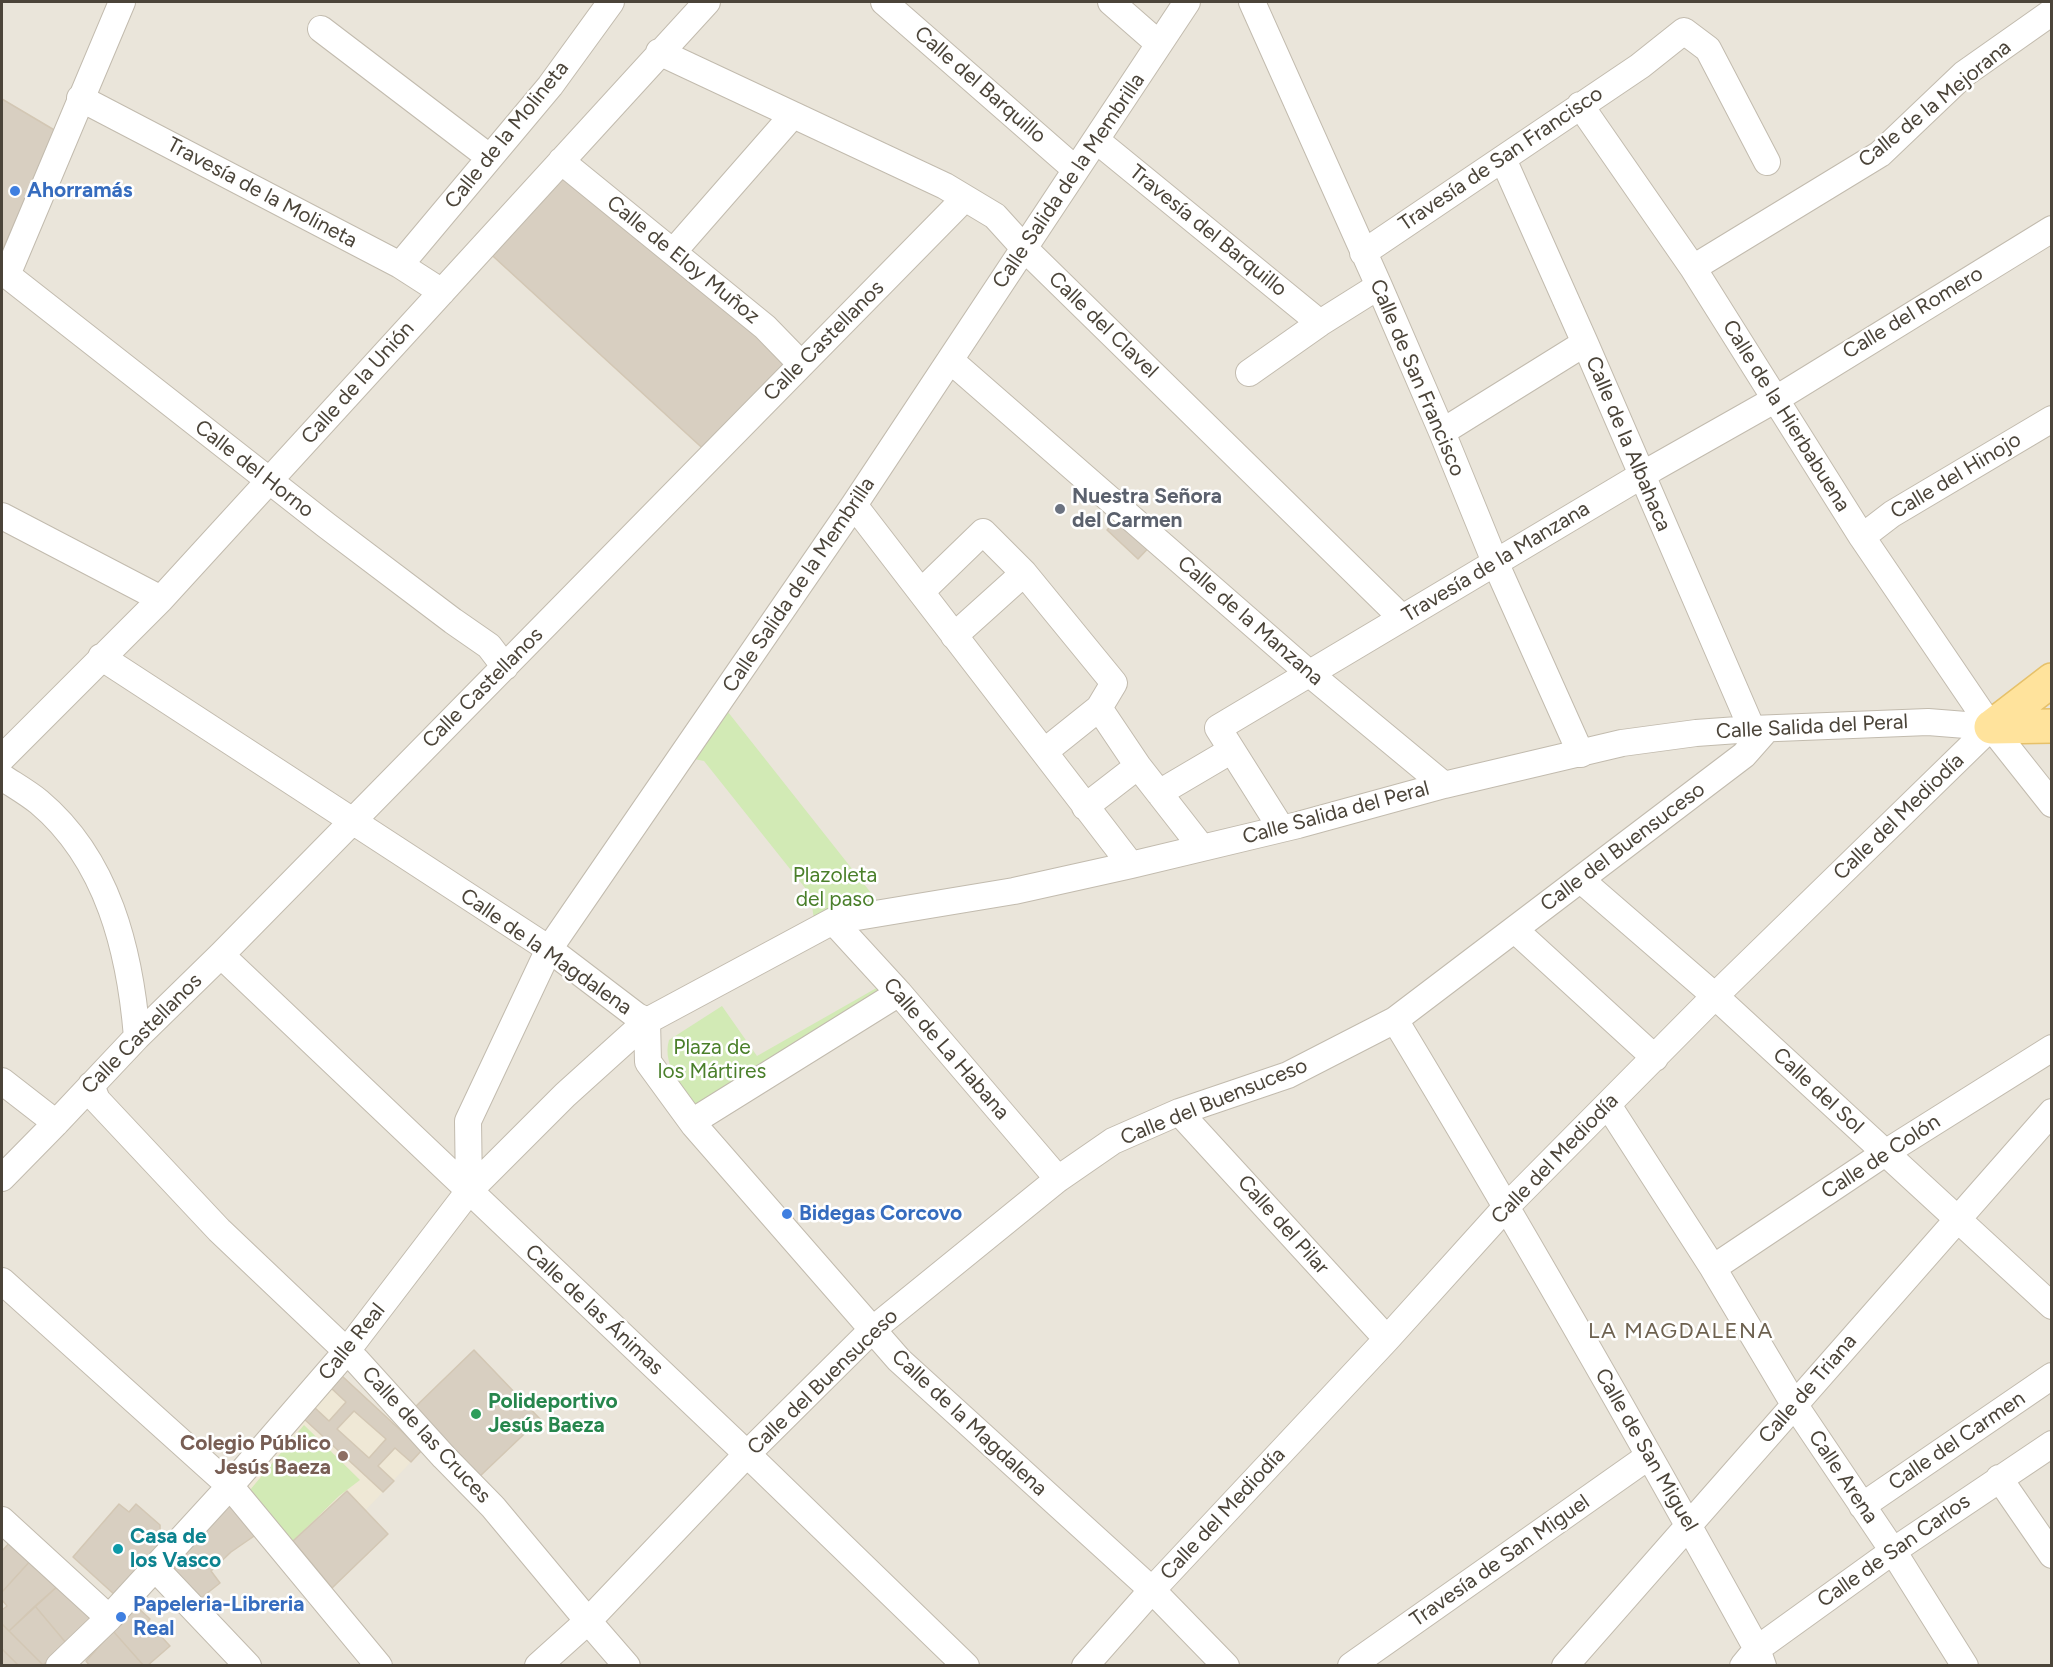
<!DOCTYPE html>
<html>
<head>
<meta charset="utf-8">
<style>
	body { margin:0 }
	#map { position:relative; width:2053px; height:1667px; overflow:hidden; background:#f6f3ec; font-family:Figtree,sans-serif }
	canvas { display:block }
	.frame { position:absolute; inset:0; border:3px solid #4b4439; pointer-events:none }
</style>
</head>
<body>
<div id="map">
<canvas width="2053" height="1667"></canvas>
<div class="frame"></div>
</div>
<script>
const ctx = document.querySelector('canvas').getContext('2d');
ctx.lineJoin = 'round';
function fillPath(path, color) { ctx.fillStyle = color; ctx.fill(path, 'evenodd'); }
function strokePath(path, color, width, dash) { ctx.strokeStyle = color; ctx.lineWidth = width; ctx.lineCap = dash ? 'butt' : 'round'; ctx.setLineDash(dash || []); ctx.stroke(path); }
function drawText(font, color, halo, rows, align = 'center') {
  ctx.font = font + ' Figtree,sans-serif'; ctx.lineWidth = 5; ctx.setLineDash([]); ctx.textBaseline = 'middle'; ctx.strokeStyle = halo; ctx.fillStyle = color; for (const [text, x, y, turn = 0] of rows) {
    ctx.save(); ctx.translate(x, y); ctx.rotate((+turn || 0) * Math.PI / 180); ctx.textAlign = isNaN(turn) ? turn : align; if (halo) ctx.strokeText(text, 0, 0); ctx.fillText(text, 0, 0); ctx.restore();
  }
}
fillPath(new Path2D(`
	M 2,2 L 2051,2 L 2051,1665 L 2,1665 Z`), '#eae5da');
fillPath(new Path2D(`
	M 342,1376 L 422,1450 L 366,1510 L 347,1491 L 293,1541 L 245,1484 Z`), '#efe8d6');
fillPath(new Path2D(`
	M 724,707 L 879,903 L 815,925 L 810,894 L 704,761 L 694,759 Z
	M 880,986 L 896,1006 L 702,1112 C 686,1092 661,1067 669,1040 L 722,1006 L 757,1056 Z
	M 304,1425 L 360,1480 L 339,1496 L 293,1541 L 250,1490 Z`), '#d2eab5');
const building = new Path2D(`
	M 2,99 L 56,131 L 2,251 Z
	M 561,161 L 792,355 L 711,456 L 483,247 Z
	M 1123,513 L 1154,542 L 1138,559 L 1107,530 Z
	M 474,1350 L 540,1419 L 478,1478 L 412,1410 Z
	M 342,1376 L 422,1450 L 411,1462 L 395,1448 L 378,1466 L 394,1481 L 383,1492 L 303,1418 L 314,1407 L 329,1421 L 346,1402 L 331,1388 ZM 354,1411 L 386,1439 L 369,1458 L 337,1429 Z
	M 347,1491 L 388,1534 L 332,1588 L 293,1541 Z
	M 227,1503 L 260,1532 L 231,1552 L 211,1571 L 220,1583 L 201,1598 L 175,1571 L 174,1561 Z
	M 119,1504 L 129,1512 L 136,1504 L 160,1525 L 160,1537 L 164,1541 L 116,1596 L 73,1557 Z
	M 11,1541 L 32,1559 L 2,1592 L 2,1551 Z
	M 32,1559 L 60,1584 L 9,1631 L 2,1624 L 2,1610 L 7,1606 L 2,1600 L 2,1592 Z
	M 60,1584 L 97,1617 L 67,1644 L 35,1606 Z
	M 135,1605 L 150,1619 L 143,1627 L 154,1637 L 158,1633 L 170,1646 L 147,1666 L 144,1666 L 113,1631 Z
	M 35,1606 L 67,1644 L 43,1665 L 9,1631 Z
	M 2,1624 L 43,1665 L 43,1666 L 19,1666 L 2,1649 Z
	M 113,1631 L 144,1666 L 90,1666 L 86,1661 Z
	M 2,1649 L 19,1666 L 2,1666 Z`);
fillPath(building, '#d8cfc1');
strokePath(building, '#d3c7b4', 1.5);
const minor = new Path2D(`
	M 884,2 L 1075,169
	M 1111,2 L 1159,44
	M 1252,2 L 1379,286 L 1442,432 L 1495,562 L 1581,754
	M 321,29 L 489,157
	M 659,52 L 945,186 L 995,216 L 1024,248 L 1402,618
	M 80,98 L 400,265 L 442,292
	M 1580,105 L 1693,268 L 1862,537 L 1991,727 L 2052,804
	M 1096,140 L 1320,323
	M 1503,159 L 1585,343 L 1752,729
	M 561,161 L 765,327 L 801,364
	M 673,252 L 792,116
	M 1363,253 L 1640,66 L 1684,31 L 1708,49 L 1767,162
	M 400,265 L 550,86 L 611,2
	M 1693,268 L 1880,154 L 1964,74 L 2052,12
	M 2,271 L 326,525 L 453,621 L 489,646 L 505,667
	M 7,275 L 122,2
	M 950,360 L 1310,674 L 1444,785
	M 1249,373 L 1320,323 L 1379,286
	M 1442,432 L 1585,343
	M 854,505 L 1131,865
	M 2,516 L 161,599
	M 1862,537 L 1892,514 L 2052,419
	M 921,592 L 983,532 L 1024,573 L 1114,683 L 1099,708
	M 954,636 L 1024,573
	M 101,657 L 549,949 L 637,1016 L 647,1021
	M 1044,752 L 1099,708 L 1138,766 L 1202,848
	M 2,758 L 161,599 L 707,2
	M 2,777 C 14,785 28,793 39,802 C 108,860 130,951 137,1037
	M 1159,793 L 1232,750
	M 1085,807 L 1138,766
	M 1281,828 L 1218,728 L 1654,468 L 1776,399 L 2052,229
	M 1581,880 L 1715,996 L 2052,1306
	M 833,921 L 899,993 L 1058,1179
	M 1515,930 L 1655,1058
	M 221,955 L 747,1454 L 966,1666
	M 1395,1020 C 1520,1227 1640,1437 1757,1649 L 1763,1666
	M 647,1021 L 648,1062 L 694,1125 L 899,1360 L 1152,1590 L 1226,1666
	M 2,1081 L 56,1123
	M 91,1085 L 97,1100 L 219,1230 L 357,1361 L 444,1457 L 493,1507 L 588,1621 L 627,1666
	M 1608,1105 L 1713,1268 L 1794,1404 L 1893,1551 L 1965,1666
	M 1179,1112 L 1387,1339
	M 692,1122 L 899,993
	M 2,1178 L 56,1123 L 137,1037 L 221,955 L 965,198
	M 469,1191 L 468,1121 L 549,949 L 854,505 L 1187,2
	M 1713,1268 L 1885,1153 L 2052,1048
	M 2,1281 L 230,1486 L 379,1666
	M 1999,1478 L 2052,1555
	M 1862,1506 L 2052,1376
	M 2,1520 L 109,1618
	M 155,1568 L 248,1666
	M 59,1666 L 109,1618 L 230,1486 L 346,1352 L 469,1191 L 565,1095 L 647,1021 L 833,921 L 1014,891 L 1131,865 L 1298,825 L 1444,785 L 1622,743 L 1696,733 L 1752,729 L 1928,722 L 1991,727
	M 538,1666 L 588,1621 L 747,1454 L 872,1330 L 1058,1179 L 1113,1141 L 1179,1112 L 1288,1075 L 1395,1020 L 1744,755 L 1767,729
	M 1085,1666 L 1152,1590 L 1387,1339 L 1507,1206 L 1715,996 L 1991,727
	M 1351,1666 L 1649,1456
	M 1565,1666 L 2052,1112
	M 1743,1666 L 1757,1649 L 1893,1551 L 2052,1444`);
const major = new Path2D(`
	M 1991,727 L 2052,680
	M 1991,727 L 2052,726`);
strokePath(minor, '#c2bbae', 28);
strokePath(major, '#e6c16a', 36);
strokePath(minor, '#fff', 26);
strokePath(major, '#ffe39c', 33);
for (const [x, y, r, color] of [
	[15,191,6,"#3f7fe0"],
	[1060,509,6,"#6b7280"],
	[787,1214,6,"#3f7fe0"],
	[476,1414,6,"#2e9e5b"],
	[343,1456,6,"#8d6e63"],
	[118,1549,6,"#0f9aa8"],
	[121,1617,6,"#3f7fe0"]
]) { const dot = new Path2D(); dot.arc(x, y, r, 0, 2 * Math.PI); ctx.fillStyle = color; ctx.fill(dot); strokePath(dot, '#fff', 2); }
drawText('21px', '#4b4439', '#fff', [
	["Calle del Barquillo",980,85,41],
	["Calle de la Mejorana",1935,104,-39],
	["Calle de la Molineta",507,135,-51],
	["Travesía de San Francisco",1501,159,-34],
	["Calle Salida de la Membrilla",1069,181,-56],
	["Travesía de la Molineta",262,193,28],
	["Travesía del Barquillo",1208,231,39],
	["Calle de Eloy Muñoz",683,260,39],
	["Calle del Romero",1913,313,-31],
	["Calle del Clavel",1103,325,44],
	["Calle Castellanos",824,341,-45],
	["Calle de San Francisco",1417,378,67],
	["Calle de la Unión",358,383,-48],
	["Calle de la Hierbabuena",1786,416,58],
	["Calle de la Albahaca",1628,444,67],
	["Calle del Horno",254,469,38],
	["Calle del Hinojo",1956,476,-31],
	["Travesía de la Manzana",1496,562,-31],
	["Calle Salida de la Membrilla",799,585,-56],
	["Calle de la Manzana",1250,621,41],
	["Calle Castellanos",483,688,-45],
	["Calle Salida del Peral",1812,727,-3],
	["Calle Salida del Peral",1336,813,-15],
	["Calle del Mediodía",1899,817,-44],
	["Calle del Buensuceso",1623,847,-37],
	["Calle de la Magdalena",546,952,35],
	["Calle Castellanos",142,1034,-45],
	["Calle de La Habana",946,1049,49],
	["Calle del Sol",1818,1091,43],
	["Calle del Buensuceso",1214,1102,-22],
	["Calle de Colón",1881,1157,-33],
	["Calle del Mediodía",1555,1159,-46],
	["Calle del Pilar",1283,1225,48],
	["Calle de las Ánimas",594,1310,43],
	["Calle Real",352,1342,-51],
	["Calle del Buensuceso",823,1382,-44],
	["Calle de Triana",1808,1389,-49],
	["Calle de la Magdalena",969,1423,43],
	["Calle de las Cruces",426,1435,47],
	["Calle del Carmen",1957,1441,-34],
	["Calle de San Miguel",1646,1450,60],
	["Calle Arena",1843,1477,56],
	["Calle del Mediodía",1223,1514,-47],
	["Calle de San Carlos",1894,1551,-35],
	["Travesía de San Miguel",1500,1561,-35]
]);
drawText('bold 21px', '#366cbe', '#fff', [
	["Ahorramás",27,191],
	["Bidegas Corcovo",799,1214],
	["Papeleria-Libreria",133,1605],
	["Real",133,1629]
], 'left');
drawText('bold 21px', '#5b616d', '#fff', [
	["Nuestra Señora",1072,497],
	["del Carmen",1072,521]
], 'left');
drawText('21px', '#4a7f2a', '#fff', [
	["Plazoleta",835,876],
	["del paso",835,900],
	["Plaza de",712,1048],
	["los Mártires",712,1072]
]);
drawText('bold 21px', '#27864d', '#fff', [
	["Polideportivo",488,1402],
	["Jesús Baeza",488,1426]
], 'left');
drawText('bold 21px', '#785e54', '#fff', [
	["Colegio Público",331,1444],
	["Jesús Baeza",331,1468]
], 'right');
drawText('bold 21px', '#0d838f', '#fff', [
	["Casa de",130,1537],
	["los Vasco",130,1561]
], 'left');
ctx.letterSpacing = '1.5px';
drawText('22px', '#6e6250', '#fff', [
	["LA MAGDALENA",1681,1332]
]);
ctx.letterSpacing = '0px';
</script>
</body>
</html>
